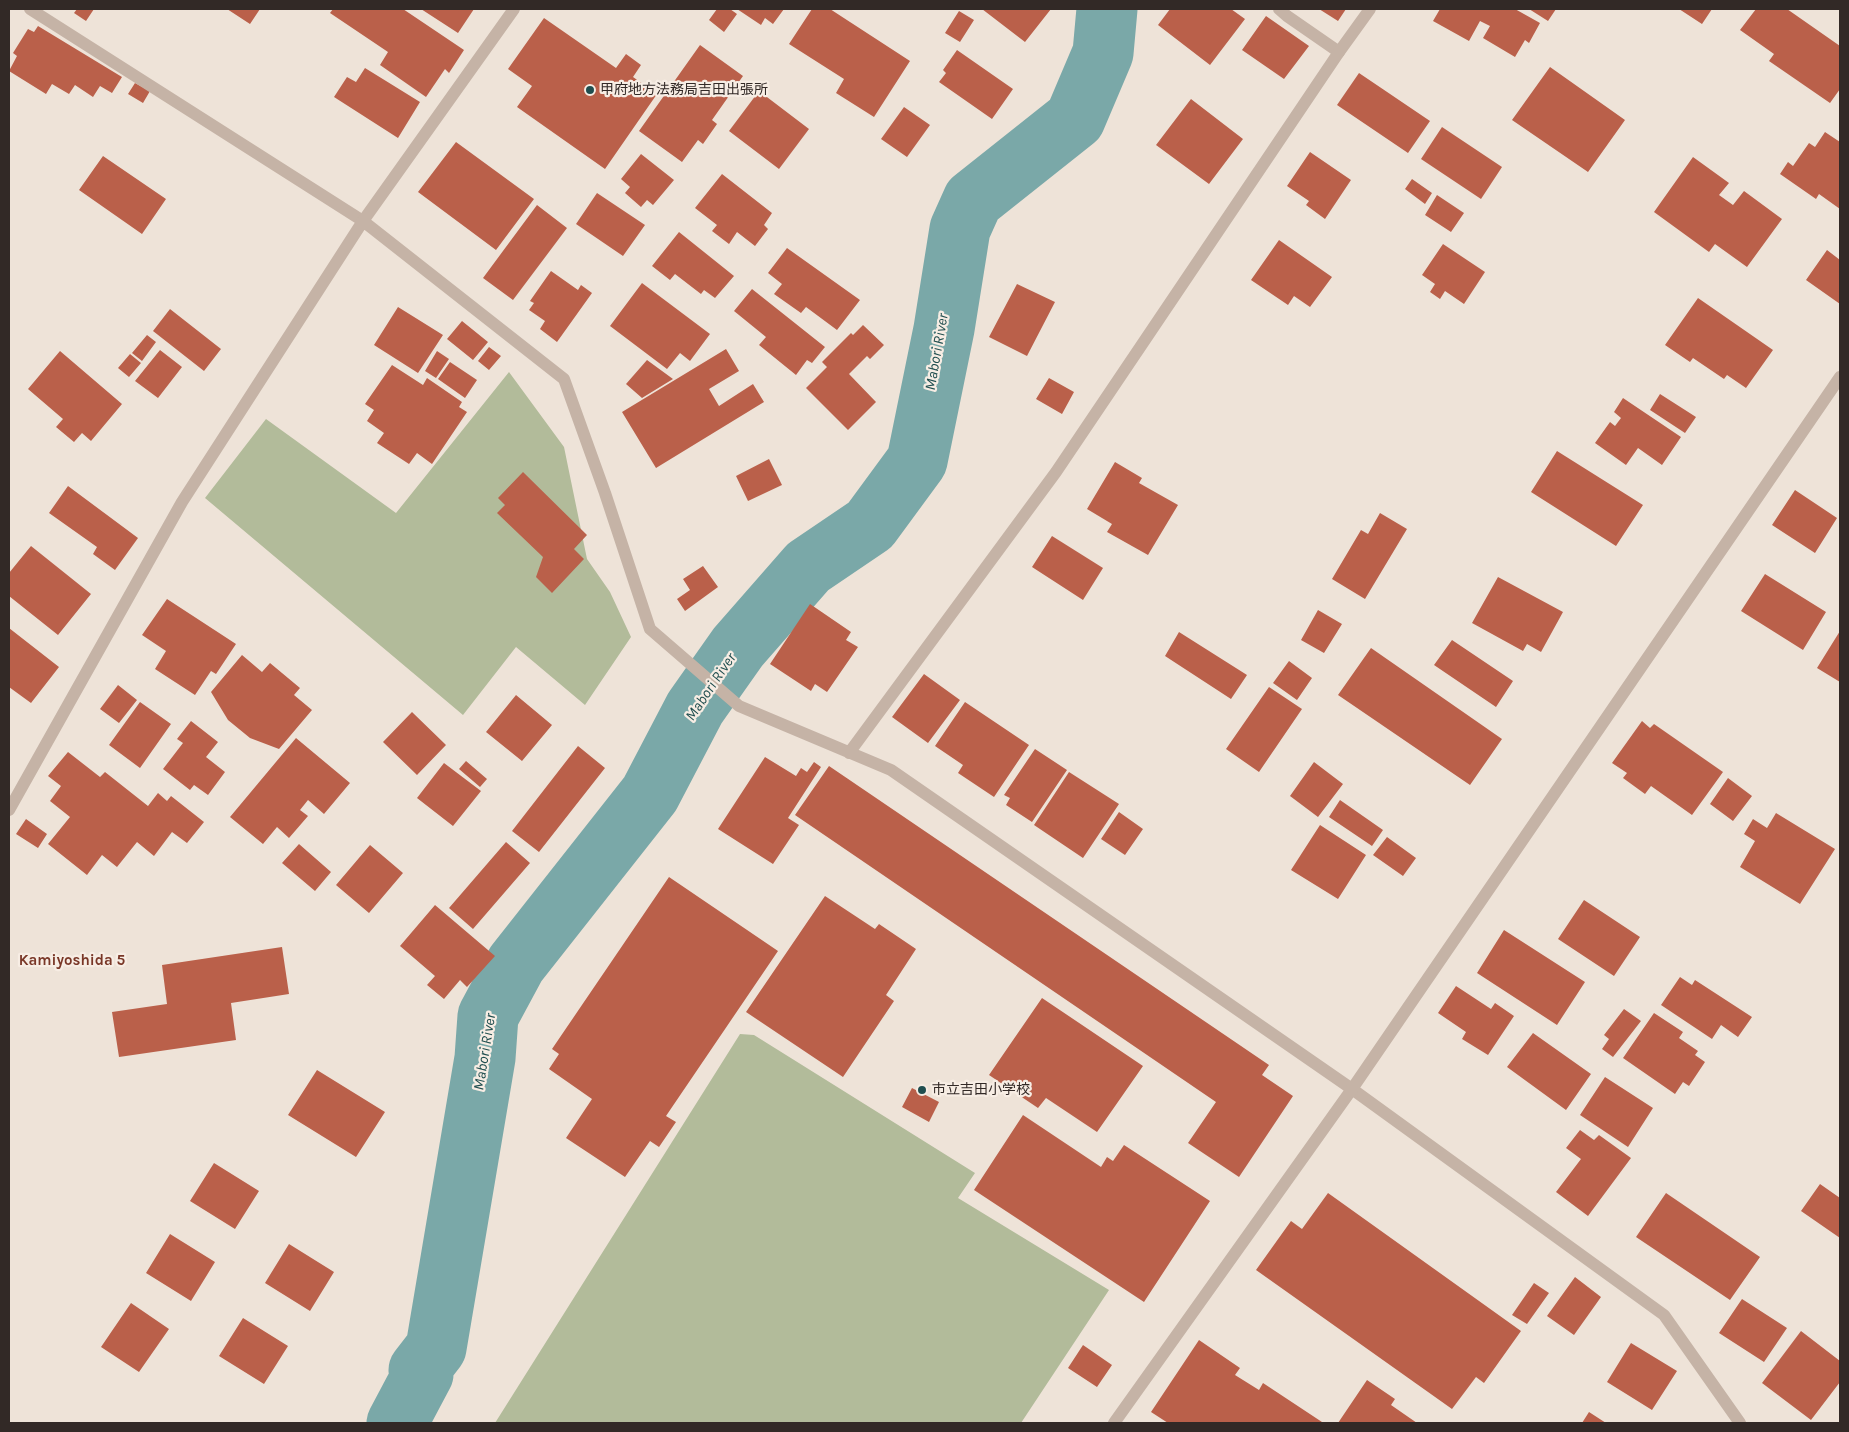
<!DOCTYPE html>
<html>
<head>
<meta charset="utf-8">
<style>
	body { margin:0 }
	#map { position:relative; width:1849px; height:1432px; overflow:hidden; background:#eee3d8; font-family:Karla,sans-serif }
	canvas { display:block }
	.frame { position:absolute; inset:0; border:10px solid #322926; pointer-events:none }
</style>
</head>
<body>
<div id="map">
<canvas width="1849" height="1432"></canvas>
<div class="frame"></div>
</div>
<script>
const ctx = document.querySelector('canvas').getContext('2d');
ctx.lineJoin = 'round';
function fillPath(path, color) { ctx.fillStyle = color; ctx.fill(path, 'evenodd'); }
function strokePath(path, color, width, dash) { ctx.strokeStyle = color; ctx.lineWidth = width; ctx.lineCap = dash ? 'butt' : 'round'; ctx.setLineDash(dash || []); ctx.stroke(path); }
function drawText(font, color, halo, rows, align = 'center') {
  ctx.font = font + ' Karla,"Noto Sans JP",sans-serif'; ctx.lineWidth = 4.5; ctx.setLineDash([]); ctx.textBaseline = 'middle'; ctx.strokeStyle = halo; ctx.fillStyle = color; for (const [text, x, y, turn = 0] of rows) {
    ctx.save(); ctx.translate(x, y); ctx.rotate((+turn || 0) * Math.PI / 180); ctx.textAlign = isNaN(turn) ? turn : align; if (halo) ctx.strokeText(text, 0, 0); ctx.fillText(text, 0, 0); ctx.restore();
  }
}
fillPath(new Path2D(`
	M 509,372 L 564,447 L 587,559 L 610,592 L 631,637 L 585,705 L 516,647 L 463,715 L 205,498 L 266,419 L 396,513 Z
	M 740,1034 L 754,1035 L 975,1173 L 958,1198 L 1109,1290 L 1021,1423 L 495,1423 Z`), '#b2bb9a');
strokePath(new Path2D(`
	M 397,1423 L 423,1374 L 419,1370 L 436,1348 L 485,1058 L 488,1016 L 516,964 L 650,794 L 695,708 L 738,647 L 808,567 L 870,525 L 917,461 L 944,329 L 960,229 L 973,200 L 1075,119 L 1103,53 L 1107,9`), '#7aa8a8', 61);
fillPath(new Path2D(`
	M 77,9 L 94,9 L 86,21 L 74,13 Z
	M 227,9 L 260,9 L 250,24 Z
	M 333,9 L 403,9 L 464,50 L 449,73 L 445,69 L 426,97 L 380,65 L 388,52 L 330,13 Z
	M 421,9 L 474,9 L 458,33 Z
	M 717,9 L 730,9 L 737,14 L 724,32 L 709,20 Z
	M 737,9 L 784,9 L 773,24 L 765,18 L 761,25 Z
	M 812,9 L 830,9 L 910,61 L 874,117 L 836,93 L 844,79 L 789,44 Z
	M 982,9 L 1051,9 L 1025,42 Z
	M 1170,9 L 1231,9 L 1245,19 L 1210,65 L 1158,25 Z
	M 1319,9 L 1346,9 L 1338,21 Z
	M 1440,9 L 1515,9 L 1540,23 L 1529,43 L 1525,40 L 1515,57 L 1483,38 L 1490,26 L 1480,21 L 1469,41 L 1433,21 Z
	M 1529,9 L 1556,9 L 1548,21 Z
	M 1679,9 L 1712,9 L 1702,24 Z
	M 1756,9 L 1787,9 L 1840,46 L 1840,89 L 1830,103 L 1769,61 L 1774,54 L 1740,30 Z
	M 959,11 L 974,20 L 960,42 L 945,33 Z
	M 1266,16 L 1309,46 L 1284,79 L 1242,50 Z
	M 544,18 L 616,68 L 626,54 L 641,65 L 633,77 L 657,94 L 605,169 L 517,107 L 532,86 L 508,69 Z
	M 38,26 L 122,77 L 112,93 L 100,86 L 93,97 L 75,85 L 69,94 L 52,84 L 46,94 L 9,71 L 17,56 L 13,53 L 28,29 L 34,32 Z
	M 700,45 L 743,76 L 712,120 L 717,124 L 703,144 L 698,140 L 682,162 L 639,131 Z
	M 957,50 L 1013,89 L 992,119 L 939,82 L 946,73 L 943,70 Z
	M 1550,67 L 1625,120 L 1588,172 L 1512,120 Z
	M 365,68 L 420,102 L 398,138 L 334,97 L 347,77 L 356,82 Z
	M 1359,73 L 1430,121 L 1408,153 L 1337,105 Z
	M 135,83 L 150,91 L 143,103 L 128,94 Z
	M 759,91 L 809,129 L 779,169 L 729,131 Z
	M 1191,99 L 1243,139 L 1209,184 L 1156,145 Z
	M 904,107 L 930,125 L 907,157 L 881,139 Z
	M 1442,127 L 1502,167 L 1481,199 L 1421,159 Z
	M 1825,132 L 1840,142 L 1840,209 L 1819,194 L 1816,199 L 1780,174 L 1788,162 L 1793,166 L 1809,143 L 1815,147 Z
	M 456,142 L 534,199 L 496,250 L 418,192 Z
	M 1310,152 L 1351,180 L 1325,219 L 1306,205 L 1309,201 L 1287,186 Z
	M 641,154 L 674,180 L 653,205 L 647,200 L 641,207 L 625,193 L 630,187 L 621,179 Z
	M 103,156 L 166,199 L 142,234 L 79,190 Z
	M 1693,157 L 1729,183 L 1719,195 L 1733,205 L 1744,191 L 1782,219 L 1747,267 L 1715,244 L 1709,252 L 1654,212 Z
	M 722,174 L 772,213 L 764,225 L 768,229 L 755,246 L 737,232 L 729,244 L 712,231 L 717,225 L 695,208 Z
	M 1412,179 L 1432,193 L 1425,204 L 1405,189 Z
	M 597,193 L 645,225 L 623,256 L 576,224 Z
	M 1437,195 L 1464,213 L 1451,232 L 1425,215 Z
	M 537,205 L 567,228 L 513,300 L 483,278 Z
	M 679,232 L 734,276 L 715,298 L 704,290 L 701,294 L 675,274 L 670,280 L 652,266 Z
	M 1279,240 L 1332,277 L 1310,307 L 1294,296 L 1288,305 L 1251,280 Z
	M 1443,244 L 1485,272 L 1464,304 L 1445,291 L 1440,299 L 1430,292 L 1435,284 L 1422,275 Z
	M 787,248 L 860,300 L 837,330 L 806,307 L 801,313 L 774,294 L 782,284 L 768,273 Z
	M 1827,250 L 1840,260 L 1840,304 L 1806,280 Z
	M 551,271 L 578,290 L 581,285 L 592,293 L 557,342 L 540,329 L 545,321 L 529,310 L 534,303 L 530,301 Z
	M 642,283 L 710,334 L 690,361 L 680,353 L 667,369 L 610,326 Z
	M 1017,284 L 1055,302 L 1027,356 L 989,337 Z
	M 752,289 L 825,347 L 812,363 L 807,360 L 796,375 L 759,345 L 766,337 L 734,311 Z
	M 1698,298 L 1773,350 L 1746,388 L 1727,375 L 1724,379 L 1693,358 L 1690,362 L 1665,345 Z
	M 398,307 L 443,335 L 418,373 L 374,345 Z
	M 170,309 L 221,349 L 204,371 L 153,331 Z
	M 462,321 L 488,342 L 473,360 L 447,339 Z
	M 863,325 L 884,345 L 870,359 L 867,356 L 849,374 L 876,402 L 848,430 L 806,388 L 827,367 L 822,362 L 851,333 L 853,335 Z
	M 147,335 L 156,342 L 142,361 L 132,353 Z
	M 489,347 L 501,356 L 489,370 L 478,361 Z
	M 726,349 L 739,371 L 709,389 L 719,406 L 753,384 L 764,402 L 656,468 L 622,412 Z
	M 160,350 L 182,367 L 158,398 L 135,381 Z
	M 60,351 L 122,404 L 91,441 L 82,433 L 74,442 L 56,427 L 63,419 L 28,389 Z
	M 437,351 L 449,359 L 436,378 L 425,371 Z
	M 130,354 L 141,363 L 129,377 L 118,368 Z
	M 647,360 L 673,379 L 642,398 L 626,384 Z
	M 450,362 L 477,380 L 465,398 L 438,379 Z
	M 392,365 L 423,385 L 427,378 L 462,402 L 459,407 L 467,412 L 432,464 L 417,453 L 409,464 L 377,443 L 384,433 L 367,421 L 374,410 L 365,404 Z
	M 1049,378 L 1074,392 L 1062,414 L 1036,399 Z
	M 1660,394 L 1696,417 L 1685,433 L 1650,410 Z
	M 1623,398 L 1681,437 L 1662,465 L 1638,448 L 1626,465 L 1595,443 L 1610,422 L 1615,426 L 1621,418 L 1614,412 Z
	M 1557,451 L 1643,505 L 1616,546 L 1531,492 Z
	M 769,459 L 782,485 L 748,501 L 736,476 Z
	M 1115,462 L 1142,478 L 1139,483 L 1178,505 L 1148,555 L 1107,532 L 1112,524 L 1087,509 Z
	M 523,472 L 587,535 L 574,549 L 584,559 L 552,593 L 536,577 L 543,557 L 497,513 L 505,505 L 498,498 Z
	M 68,486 L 138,538 L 115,570 L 93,554 L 97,547 L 49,513 Z
	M 1795,490 L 1837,518 L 1815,553 L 1772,525 Z
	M 1380,513 L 1407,529 L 1365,599 L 1332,579 L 1361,530 L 1368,534 Z
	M 1052,536 L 1103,568 L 1083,600 L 1032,567 Z
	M 31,546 L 91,594 L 58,635 L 9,596 L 9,573 Z
	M 703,566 L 718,587 L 685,611 L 677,599 L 690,590 L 683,579 Z
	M 1765,574 L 1826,612 L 1803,650 L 1741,611 Z
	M 1498,577 L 1563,612 L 1541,652 L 1527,644 L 1523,651 L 1472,623 Z
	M 167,599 L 236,644 L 216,674 L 211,671 L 195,695 L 155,669 L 166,651 L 142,635 Z
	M 810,604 L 851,632 L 846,640 L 858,647 L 827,692 L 815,684 L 811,691 L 770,664 Z
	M 1318,610 L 1342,624 L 1324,653 L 1301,640 Z
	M 9,628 L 59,667 L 31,703 L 9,687 Z
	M 1840,631 L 1840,682 L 1817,668 Z
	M 1179,632 L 1247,675 L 1231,699 L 1165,656 Z
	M 1452,640 L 1513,681 L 1496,707 L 1434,665 Z
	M 1371,648 L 1502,739 L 1470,785 L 1338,695 Z
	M 242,655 L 262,672 L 270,663 L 300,688 L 294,695 L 312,710 L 279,749 L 250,738 L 228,720 L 211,692 Z
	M 1289,661 L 1312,678 L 1297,700 L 1273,683 Z
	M 924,674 L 960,700 L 928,743 L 892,717 Z
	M 118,685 L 137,700 L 119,723 L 100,709 Z
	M 1269,687 L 1302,709 L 1259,772 L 1226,749 Z
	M 516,695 L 552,725 L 522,761 L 486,732 Z
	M 140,702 L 171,724 L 140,768 L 109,745 Z
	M 965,702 L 1029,745 L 994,797 L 958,773 L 963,765 L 935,746 Z
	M 412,712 L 446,745 L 417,775 L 383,742 Z
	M 191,721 L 218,742 L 206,757 L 225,772 L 208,795 L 194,785 L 190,790 L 163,769 L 183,743 L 177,739 Z
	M 1642,721 L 1650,728 L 1654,724 L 1723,772 L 1692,815 L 1651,786 L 1645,794 L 1623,778 L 1627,773 L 1612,763 Z
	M 296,738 L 350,783 L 324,814 L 308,800 L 300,810 L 308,816 L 289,838 L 277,827 L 263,844 L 230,817 Z
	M 578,746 L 605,768 L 539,852 L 512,831 Z
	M 1035,749 L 1067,770 L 1032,822 L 1006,805 L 1010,798 L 1004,795 Z
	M 68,752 L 100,777 L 105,772 L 148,806 L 158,793 L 167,801 L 171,796 L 204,822 L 187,843 L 172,832 L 154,856 L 137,842 L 117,867 L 102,855 L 87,875 L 48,844 L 70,817 L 50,801 L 61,786 L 48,776 Z
	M 765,757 L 796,776 L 801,768 L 807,772 L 814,762 L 821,767 L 788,818 L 799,825 L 773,864 L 718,829 Z
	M 466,761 L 487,779 L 480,787 L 459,769 Z
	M 1314,762 L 1343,784 L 1318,817 L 1290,796 Z
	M 444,763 L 481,791 L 453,826 L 417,798 Z
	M 829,766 L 1269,1065 L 1262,1075 L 1293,1096 L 1239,1177 L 1188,1143 L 1216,1102 L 795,815 Z
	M 1069,772 L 1119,804 L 1083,858 L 1034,825 Z
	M 1728,778 L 1752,796 L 1733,821 L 1710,804 Z
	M 1340,800 L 1383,830 L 1372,846 L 1329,817 Z
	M 1119,812 L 1143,829 L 1125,855 L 1101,839 Z
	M 1776,813 L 1835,849 L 1800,904 L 1740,867 L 1755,841 L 1744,834 L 1753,819 L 1767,828 Z
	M 26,819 L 47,834 L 38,848 L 16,834 Z
	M 1320,825 L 1366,855 L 1338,899 L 1291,870 Z
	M 1387,837 L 1416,858 L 1403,876 L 1373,855 Z
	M 506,842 L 530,863 L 473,929 L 449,908 Z
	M 299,844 L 331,872 L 315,891 L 282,863 Z
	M 370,845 L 403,873 L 369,913 L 336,885 Z
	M 669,877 L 778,951 L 666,1116 L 676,1122 L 659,1147 L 650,1141 L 625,1177 L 566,1138 L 592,1099 L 549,1069 L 559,1054 L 552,1049 Z
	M 825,896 L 875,929 L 879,924 L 916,949 L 886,995 L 894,1001 L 843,1077 L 746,1012 Z
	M 1584,900 L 1640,937 L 1614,976 L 1558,939 Z
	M 435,905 L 495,956 L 467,987 L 460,980 L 444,999 L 427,985 L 435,976 L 400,946 Z
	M 1504,930 L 1585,982 L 1557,1025 L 1477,973 Z
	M 282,947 L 289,994 L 231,1003 L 236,1040 L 119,1057 L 112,1012 L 167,1004 L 162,965 Z
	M 1680,977 L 1692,985 L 1695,980 L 1752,1017 L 1738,1037 L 1721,1025 L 1712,1039 L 1661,1005 Z
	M 1456,986 L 1491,1009 L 1495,1003 L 1514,1016 L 1488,1055 L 1462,1039 L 1466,1032 L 1438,1013 Z
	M 1042,998 L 1143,1066 L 1097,1132 L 1046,1098 L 1038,1108 L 989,1075 Z
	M 1624,1009 L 1641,1021 L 1613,1057 L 1602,1049 L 1609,1039 L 1604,1035 Z
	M 1654,1013 L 1683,1032 L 1679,1038 L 1698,1051 L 1695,1055 L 1705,1062 L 1689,1086 L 1683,1082 L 1675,1094 L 1623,1058 Z
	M 1533,1033 L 1591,1074 L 1566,1110 L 1507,1067 Z
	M 317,1070 L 385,1112 L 356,1157 L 288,1115 Z
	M 1605,1077 L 1653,1108 L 1628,1147 L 1580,1115 Z
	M 912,1088 L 939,1102 L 929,1122 L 902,1107 Z
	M 1023,1115 L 1101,1167 L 1107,1157 L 1113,1161 L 1124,1145 L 1210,1201 L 1144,1302 L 974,1190 Z
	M 1580,1130 L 1594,1140 L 1599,1135 L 1631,1158 L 1588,1216 L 1556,1192 L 1581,1159 L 1566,1148 Z
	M 214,1163 L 259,1191 L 235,1229 L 190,1201 Z
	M 1820,1184 L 1840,1198 L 1840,1238 L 1801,1211 Z
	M 1328,1193 L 1521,1331 L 1484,1383 L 1476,1377 L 1452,1409 L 1256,1270 L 1291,1221 L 1302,1229 Z
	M 1666,1193 L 1760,1257 L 1730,1300 L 1636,1237 Z
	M 170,1234 L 215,1262 L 191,1301 L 146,1273 Z
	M 289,1244 L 334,1272 L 310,1311 L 265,1283 Z
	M 1575,1277 L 1601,1297 L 1574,1335 L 1547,1316 Z
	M 1534,1283 L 1549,1293 L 1527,1324 L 1512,1315 Z
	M 1742,1299 L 1787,1328 L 1764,1362 L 1719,1333 Z
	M 131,1303 L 169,1329 L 139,1372 L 101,1347 Z
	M 243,1318 L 288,1346 L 264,1384 L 219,1356 Z
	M 1801,1331 L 1840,1361 L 1840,1382 L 1811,1420 L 1762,1383 Z
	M 1199,1340 L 1240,1368 L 1235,1375 L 1259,1390 L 1263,1383 L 1322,1422 L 1168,1423 L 1151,1412 Z
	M 1631,1343 L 1677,1371 L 1652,1410 L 1607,1382 Z
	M 1083,1345 L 1112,1365 L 1097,1387 L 1068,1368 Z
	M 1367,1380 L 1395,1399 L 1391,1405 L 1417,1423 L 1338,1423 Z
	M 1589,1412 L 1606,1423 L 1582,1423 Z`), '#ba604a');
strokePath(new Path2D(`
	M 30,9 L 363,221
	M 1279,9 L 1287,16 L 1339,52`), '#c5b3a6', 12);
strokePath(new Path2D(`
	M 363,221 L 564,379 L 605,493 L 650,629 L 739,706 L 891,770 L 1352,1089 L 1664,1315 L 1740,1423
	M 849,753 L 1056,472 L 1339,52 L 1370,9
	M 9,810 L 182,502 L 363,221 L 514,9`), '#c5b3a6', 12);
strokePath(new Path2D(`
	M 1114,1423 L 1352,1089 L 1840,377`), '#c5b3a6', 12);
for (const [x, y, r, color] of [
	[590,90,5,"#204e4f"],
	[922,1090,5,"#204e4f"]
]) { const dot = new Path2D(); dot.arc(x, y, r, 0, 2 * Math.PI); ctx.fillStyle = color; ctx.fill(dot); strokePath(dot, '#f7ede4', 2); }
drawText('14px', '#322926', '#f7ede4', [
	["甲府地方法務局吉田出張所",600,90],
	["市立吉田小学校",932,1090]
], 'left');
drawText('italic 15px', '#204e4f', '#f7ede4', [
	["Mabori River",937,352,-80],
	["Mabori River",711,687,-56],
	["Mabori River",485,1052,-81]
]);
drawText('bold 15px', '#793727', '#f7ede4', [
	["Kamiyoshida 5",72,961]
]);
</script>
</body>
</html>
